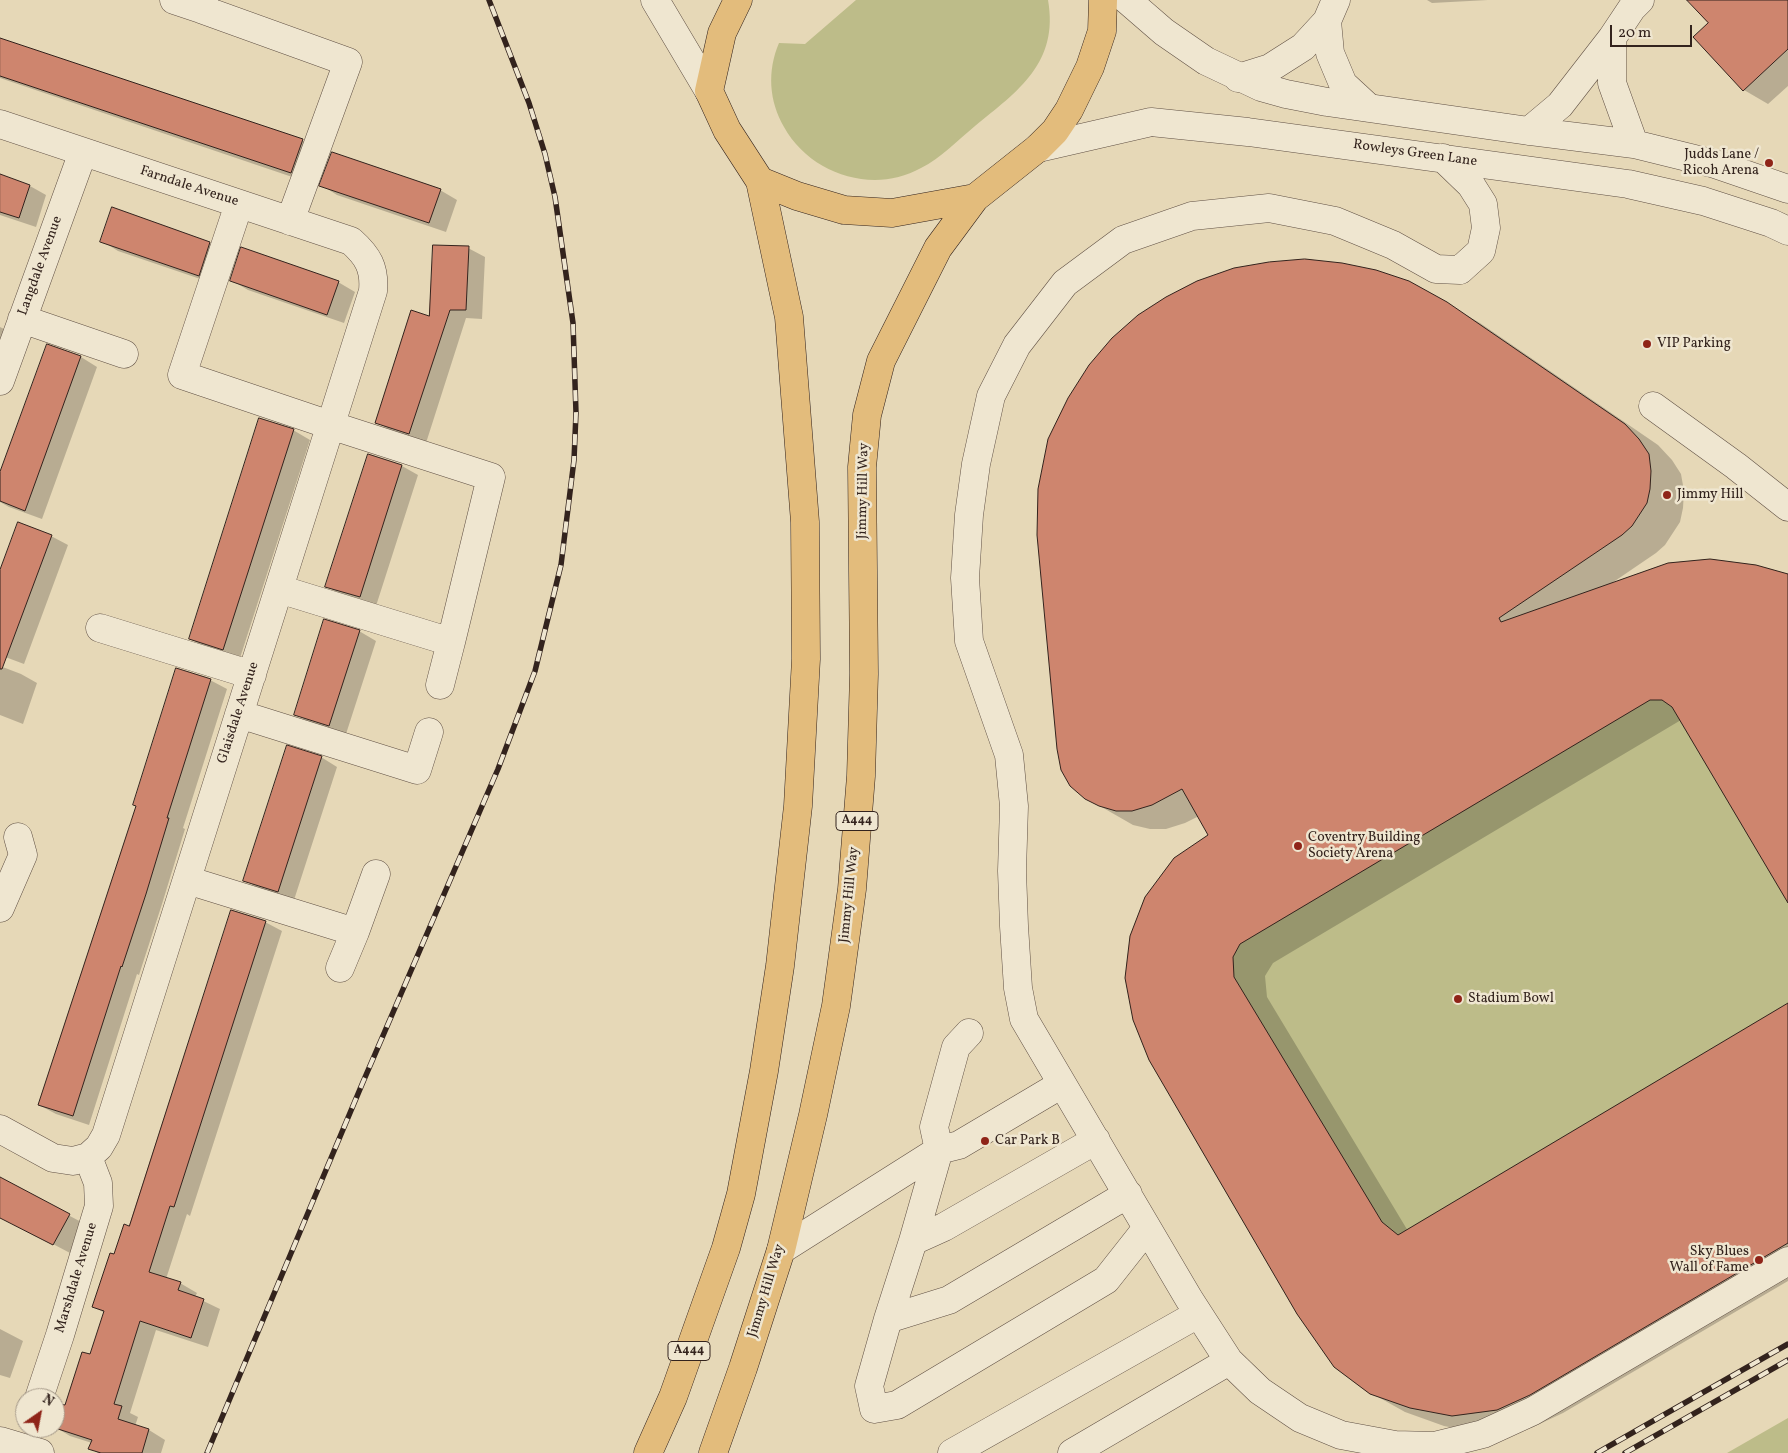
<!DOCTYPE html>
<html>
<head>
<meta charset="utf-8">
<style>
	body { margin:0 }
	#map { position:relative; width:1788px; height:1453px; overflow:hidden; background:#e6d8b7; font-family:Vollkorn,serif }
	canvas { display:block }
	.north { position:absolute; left:15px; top:1388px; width:50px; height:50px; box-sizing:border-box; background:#efe6d0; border:1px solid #a49888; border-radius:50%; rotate:33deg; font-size:14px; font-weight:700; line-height:20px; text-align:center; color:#33231d }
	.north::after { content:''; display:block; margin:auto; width:18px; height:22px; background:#8f2418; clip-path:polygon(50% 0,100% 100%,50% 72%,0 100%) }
	.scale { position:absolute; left:1610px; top:25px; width:82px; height:22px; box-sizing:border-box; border:2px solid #33231d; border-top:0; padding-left:6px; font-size:15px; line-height:18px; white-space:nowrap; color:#33231d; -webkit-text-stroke:4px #efe6d0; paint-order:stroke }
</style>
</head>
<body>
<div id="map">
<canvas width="1788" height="1453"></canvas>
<div class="north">N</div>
<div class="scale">20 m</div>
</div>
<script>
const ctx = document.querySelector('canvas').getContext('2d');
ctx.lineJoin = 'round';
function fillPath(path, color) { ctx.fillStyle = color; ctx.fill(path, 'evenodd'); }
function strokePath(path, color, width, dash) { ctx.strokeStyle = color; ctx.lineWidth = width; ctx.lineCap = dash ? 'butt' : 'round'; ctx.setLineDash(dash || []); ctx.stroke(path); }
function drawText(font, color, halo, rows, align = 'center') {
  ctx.font = font + ' Vollkorn,serif'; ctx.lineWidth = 5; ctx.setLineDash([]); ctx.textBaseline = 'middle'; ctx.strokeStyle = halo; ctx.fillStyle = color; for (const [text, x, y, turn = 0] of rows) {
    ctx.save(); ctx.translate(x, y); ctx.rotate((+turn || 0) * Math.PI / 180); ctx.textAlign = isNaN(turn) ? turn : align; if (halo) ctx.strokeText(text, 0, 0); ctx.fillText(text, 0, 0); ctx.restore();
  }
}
fillPath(new Path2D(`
	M 856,0 L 1048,0 C 1059,63 1018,91 975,126 C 958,140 941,158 921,168 C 873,195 810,174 784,127 C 769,101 767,71 779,43 L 805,44 Z
	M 1710,559 L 1756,565 L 1788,574 L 1788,1243 L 1537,1391 L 1497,1410 L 1452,1416 L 1370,1394 L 1334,1367 L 1297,1314 L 1149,1060 L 1133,1020 L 1125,978 L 1130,936 L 1145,897 L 1174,858 L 1620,580 L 1668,563 Z
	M 1788,1418 L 1788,1453 L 1727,1453 Z`), '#bdbc89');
fillPath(new Path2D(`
	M 1427,0 L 1488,0 L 1432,3 Z
	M 1708,0 L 1788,0 L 1788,86 L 1768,104 L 1744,90 L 1710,23 Z
	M 0,39 L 303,141 L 319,150 L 307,182 L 0,78 Z
	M 0,175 L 30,186 L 46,195 L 36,227 L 0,215 Z
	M 321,185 L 440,190 L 457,200 L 446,232 L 337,195 Z
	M 102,241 L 209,243 L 226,252 L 215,284 L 118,251 Z
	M 468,248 L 485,257 L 482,319 L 466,318 L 426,443 L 393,432 L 376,422 Z
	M 231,280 L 338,282 L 355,292 L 344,323 L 248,290 Z
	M 1447,304 L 1480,323 L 1658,445 L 1672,460 L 1681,474 L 1684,491 L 1683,508 L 1680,522 L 1665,545 L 1656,553 L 1609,585 L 1788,575 L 1788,901 L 1681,720 L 1273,963 L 1265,976 L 1267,997 L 1408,1231 L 1788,1004 L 1788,1281 L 1563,1413 L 1531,1428 L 1486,1434 L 1444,1426 L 1405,1412 L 1371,1393 L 1150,1060 L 1209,835 L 1199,816 L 1185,823 L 1166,829 L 1150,829 L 1133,825 L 1086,798 Z
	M 0,327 L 8,331 L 0,355 Z
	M 48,346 L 81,357 L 97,367 L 42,519 L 9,507 L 0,502 L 0,476 Z
	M 293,430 L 310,440 L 240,658 L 207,648 L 190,639 Z
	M 369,455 L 402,466 L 418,475 L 376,606 L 343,596 L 326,586 Z
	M 51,536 L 68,545 L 24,664 L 0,655 L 0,574 Z
	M 359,631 L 376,641 L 346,734 L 312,724 L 295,714 Z
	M 0,666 L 21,674 L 37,683 L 23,724 L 0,715 Z
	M 210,680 L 227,689 L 183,828 L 185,829 L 162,904 L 139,975 L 137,974 L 89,1125 L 56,1114 L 39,1105 L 137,806 Z
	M 321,757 L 337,767 L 294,900 L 261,890 L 245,880 Z
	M 265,922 L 282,931 L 190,1216 L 187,1214 L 166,1279 L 180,1283 L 197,1293 L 195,1297 L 220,1309 L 208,1347 L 156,1330 L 130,1413 L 138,1417 L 135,1426 L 149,1430 L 165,1440 L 161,1453 L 98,1453 L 90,1448 L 92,1443 L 70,1436 L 55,1427 L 55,1423 L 66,1407 L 91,1356 L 105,1313 L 93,1307 Z
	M 0,1179 L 85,1224 L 70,1253 L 0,1216 Z
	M 0,1329 L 23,1341 L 10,1378 L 0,1375 Z`), '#0003');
const building = new Path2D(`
	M 1687,0 L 1788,0 L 1788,49 L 1743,91 L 1693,37 L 1708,23 Z
	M 0,38 L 303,139 L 291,173 L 0,76 Z
	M 332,152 L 441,189 L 429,223 L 319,186 Z
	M 0,174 L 30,185 L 19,218 L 0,212 Z
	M 112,207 L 210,242 L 199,276 L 100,242 Z
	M 433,245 L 469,246 L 466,310 L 450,310 L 409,434 L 375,423 L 411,310 L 429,316 Z
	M 241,247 L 339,281 L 327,315 L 230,281 Z
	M 1305,259 L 1342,263 L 1376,270 L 1409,281 L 1447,302 L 1625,424 L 1639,439 L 1649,454 L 1651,471 L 1650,489 L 1647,503 L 1632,526 L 1622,535 L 1499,618 L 1501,622 L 1668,563 L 1710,559 L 1756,565 L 1788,574 L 1788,903 L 1672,707 L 1662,700 L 1650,700 L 1240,944 L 1233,957 L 1234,977 L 1382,1222 L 1398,1235 L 1788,1003 L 1788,1243 L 1530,1395 L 1497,1410 L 1452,1416 L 1410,1408 L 1370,1394 L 1334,1367 L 1297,1314 L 1149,1060 L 1133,1020 L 1125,978 L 1130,936 L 1145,897 L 1174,858 L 1208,835 L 1182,789 L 1152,805 L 1132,811 L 1116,811 L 1099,806 L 1085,799 L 1070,786 L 1061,770 L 1057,749 L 1037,535 L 1038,489 L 1048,439 L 1068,398 L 1089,365 L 1112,338 L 1138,315 L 1166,297 L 1197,281 L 1234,268 L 1269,262 Z
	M 47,344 L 81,356 L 25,511 L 0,501 L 0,472 Z
	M 259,418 L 294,429 L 223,650 L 189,639 Z
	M 368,454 L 402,465 L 360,597 L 325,587 Z
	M 18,522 L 52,535 L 2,669 L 0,669 L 0,570 Z
	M 324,619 L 360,630 L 329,726 L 294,715 Z
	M 176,668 L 211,679 L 167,818 L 169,818 L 146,894 L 122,967 L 121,966 L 73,1116 L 38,1105 L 136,806 L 133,805 Z
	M 287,745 L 322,756 L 278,892 L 243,881 Z
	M 231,910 L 266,921 L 174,1207 L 170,1206 L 149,1272 L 181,1282 L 178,1290 L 204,1299 L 191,1338 L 140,1321 L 114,1404 L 122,1406 L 118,1419 L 149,1429 L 142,1453 L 101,1453 L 88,1449 L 92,1440 L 55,1428 L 55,1419 L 60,1404 L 65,1405 L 82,1352 L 90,1354 L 104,1311 L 92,1307 L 110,1253 L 114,1254 L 124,1224 L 129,1226 Z
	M 0,1177 L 70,1214 L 53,1245 L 0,1218 Z`);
fillPath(building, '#ce856e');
strokePath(building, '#33231d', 1);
const minor = new Path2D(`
	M 174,0 L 201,9 L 204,0
	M 655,0 L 709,91
	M 1127,0 L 1164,32 L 1206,61 L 1261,87 L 1286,94 L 1327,102 L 1529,131 L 1634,144 L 1715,164 L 1788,189
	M 201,9 L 348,62 L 290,221
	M 1327,21 L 1330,53 L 1343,84 L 1369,108
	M 1612,38 L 1612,83 L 1634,144
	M 1238,78 L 1270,68 L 1303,47 L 1327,21 L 1336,0
	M 0,124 L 351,241 C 368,256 375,268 373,291 L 106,1135 L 99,1147 L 88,1157
	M 1529,131 L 1560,105 L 1612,38 L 1632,8 L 1640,0
	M 1038,148 L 1151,122 L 1248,132 L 1628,184 L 1703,201 L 1771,223 L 1788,231
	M 1443,158 L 1471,185 L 1483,204 L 1486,228 L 1481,251 L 1460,270 L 1436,269 L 1393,245 L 1335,221 L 1269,208 L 1192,216 L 1123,240 L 1065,283 L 1017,345 L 991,396 L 976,464 L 969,515 L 965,578 L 969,641 L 1009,755 L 1014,806 L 1012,871 L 1014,926 L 1018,988 L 1024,1019 L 1189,1299 L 1229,1361 L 1260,1391 L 1300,1418 L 1341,1435 L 1395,1445 L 1434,1446 L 1483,1434 L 1533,1411 L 1788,1261
	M 239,204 L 182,375 L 330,425 L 491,477 L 451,642
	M 22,319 L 124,354
	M 0,381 L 83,152
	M 1653,406 L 1736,466 L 1788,507
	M 279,589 L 451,642 L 440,685
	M 100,628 L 252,675
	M 239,714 L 417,770 L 429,732
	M 187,880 L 355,932 L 376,874
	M 0,908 L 23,855 L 18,837
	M 340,968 L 355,932
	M 969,1033 L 956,1047 L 934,1127 L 939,1150 L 913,1241 L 888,1319 L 869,1386 L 874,1409 L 897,1405 L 1106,1280 L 1147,1228
	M 0,1129 L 53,1158 L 73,1161 L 88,1157
	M 913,1241 L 944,1227 L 1096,1140
	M 781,1250 L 939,1150 L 959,1145 L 1062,1084
	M 888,1319 L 949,1300 L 1128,1194
	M 39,1398 L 60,1335 L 99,1206 L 98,1183 L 88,1157
	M 0,1441 L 40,1453
	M 952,1453 L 1198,1314
	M 1072,1453 L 1229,1361`);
const highway = new Path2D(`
	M 738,0 L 722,33 L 709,91 L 727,130 L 760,181 L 797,196 L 844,210 L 892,213 L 975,198 L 1038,148 L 1055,131 L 1069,110 L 1090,67 L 1102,31 L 1103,0
	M 648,1453 L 673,1397 L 726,1248 L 741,1194 L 764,1071 L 780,966 L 798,806 L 806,659 L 805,522 L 789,317 L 760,181
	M 713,1453 L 743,1368 L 781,1250 L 813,1115 L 836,1006 L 852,889 L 861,776 L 864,674 L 862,467 L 867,415 L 881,361 L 938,248 L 975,198`);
strokePath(minor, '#605044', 29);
strokePath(highway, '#33231d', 29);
strokePath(minor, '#efe6d0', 28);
strokePath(highway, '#e3bc7c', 28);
const rail = new Path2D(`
	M 207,1453 L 363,1082 L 498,769 L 535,671 L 561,565 L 574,460 L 576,413 L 573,323 L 555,197 L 545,154 L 529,103 L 489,0
	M 1597,1453 L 1788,1344
	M 1625,1453 L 1788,1360`);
strokePath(rail, '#33231d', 5.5);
strokePath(rail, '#efe6d0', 4, [11]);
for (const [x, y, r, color] of [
	[1769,163,5,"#8f2418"],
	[1647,344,5,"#8f2418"],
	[1667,495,5,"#8f2418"],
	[1298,846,5,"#8f2418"],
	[1458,999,5,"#8f2418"],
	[985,1141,5,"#8f2418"],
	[1759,1260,5,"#8f2418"]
]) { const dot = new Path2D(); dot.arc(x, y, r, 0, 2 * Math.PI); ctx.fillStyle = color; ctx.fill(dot); strokePath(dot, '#efe6d0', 2); }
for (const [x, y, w] of [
	[857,821,42],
	[689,1351,42]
]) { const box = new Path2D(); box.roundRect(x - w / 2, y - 9.5, w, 19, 4); ctx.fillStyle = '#efe6d0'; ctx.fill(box); strokePath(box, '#33231d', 1); }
drawText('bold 12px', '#33231d', null, [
	["A444",857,821],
	["A444",689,1351]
]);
drawText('14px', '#33231d', '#efe6d0', [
	["Rowleys Green Lane",1415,154,8],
	["Farndale Avenue",189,187,18],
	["Langdale Avenue",41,266,-70],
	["Jimmy Hill Way",864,491,-89],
	["Glaisdale Avenue",239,713,-72],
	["Jimmy Hill Way",850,895,-84],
	["Marshdale Avenue",77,1278,-73],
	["Jimmy Hill Way",767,1291,-73]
]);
drawText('14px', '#33231d', '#efe6d0', [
	["Judds Lane /",1759,155,"right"],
	["Ricoh Arena",1759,171,"right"],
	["VIP Parking",1657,344],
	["Jimmy Hill",1677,495],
	["Coventry Building",1308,838],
	["Society Arena",1308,854],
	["Stadium Bowl",1468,999],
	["Car Park B",995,1141],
	["Sky Blues",1749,1252,"right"],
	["Wall of Fame",1749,1268,"right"]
], 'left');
</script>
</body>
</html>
